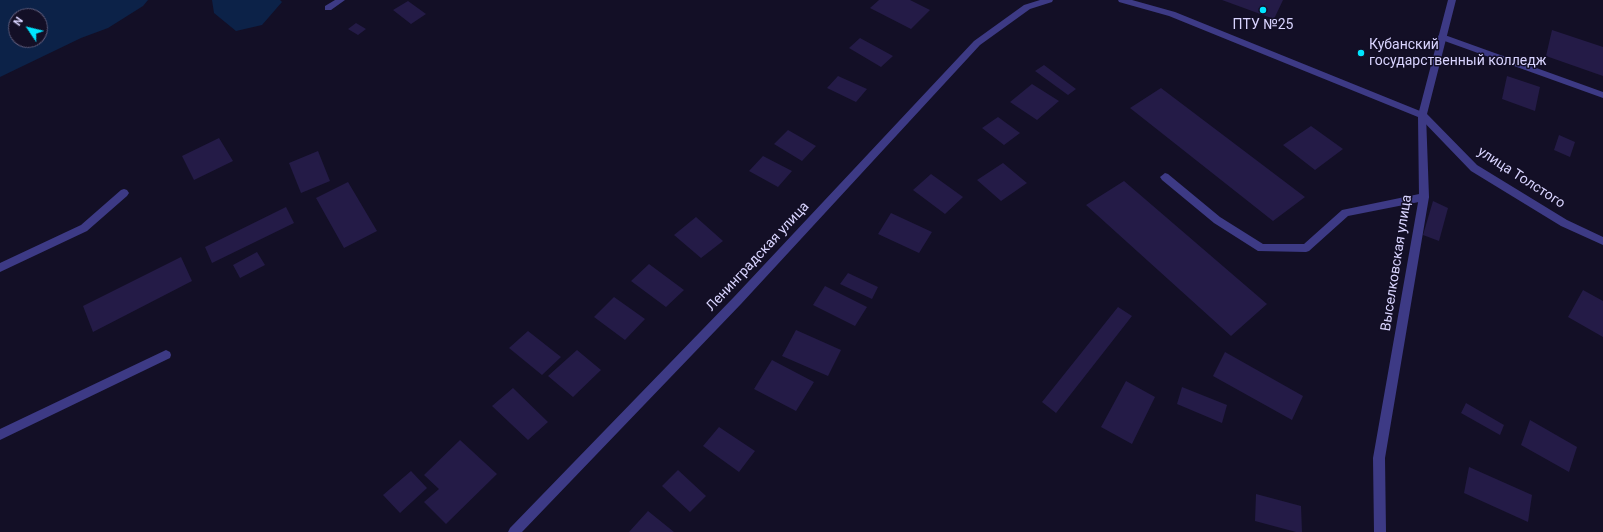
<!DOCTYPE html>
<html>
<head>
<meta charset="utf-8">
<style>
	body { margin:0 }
	#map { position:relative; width:1603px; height:532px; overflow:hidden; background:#130f26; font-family:Roboto,sans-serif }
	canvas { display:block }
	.north { position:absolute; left:8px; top:8px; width:40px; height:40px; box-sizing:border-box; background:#130f26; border:1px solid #625e7d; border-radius:50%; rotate:305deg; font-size:11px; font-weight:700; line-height:16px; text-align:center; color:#d9d4ff }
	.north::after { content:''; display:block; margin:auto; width:14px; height:18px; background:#00e5ff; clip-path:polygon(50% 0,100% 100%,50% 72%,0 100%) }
</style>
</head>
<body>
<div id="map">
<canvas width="1603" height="532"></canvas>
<div class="north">N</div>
</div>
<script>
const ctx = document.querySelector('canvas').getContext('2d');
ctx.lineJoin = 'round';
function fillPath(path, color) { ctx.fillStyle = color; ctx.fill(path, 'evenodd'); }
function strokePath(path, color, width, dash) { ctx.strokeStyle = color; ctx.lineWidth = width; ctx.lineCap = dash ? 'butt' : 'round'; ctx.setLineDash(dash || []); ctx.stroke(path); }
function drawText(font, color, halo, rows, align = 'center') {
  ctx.font = font + ' Roboto,sans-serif'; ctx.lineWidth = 3; ctx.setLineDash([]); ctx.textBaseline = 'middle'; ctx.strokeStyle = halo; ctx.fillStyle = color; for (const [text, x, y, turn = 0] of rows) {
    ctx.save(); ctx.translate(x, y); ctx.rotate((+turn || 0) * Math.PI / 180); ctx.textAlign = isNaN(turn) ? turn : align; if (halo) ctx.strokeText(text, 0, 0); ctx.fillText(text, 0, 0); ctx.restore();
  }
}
fillPath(new Path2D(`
	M 0,0 L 148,0 L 143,6 L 108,28 L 81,38 L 0,77 ZM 16,16 L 40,16 L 40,40 L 16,40 Z
	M 212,0 L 280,0 L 282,2 L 262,25 L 236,31 L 214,13 Z`), '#0c2248');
fillPath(new Path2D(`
	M 879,0 L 910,0 L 930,10 L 911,29 L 870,8 Z
	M 1222,0 L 1283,0 L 1274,19 Z
	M 408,1 L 426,14 L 411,24 L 393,10 Z
	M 356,23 L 366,29 L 358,35 L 348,29 Z
	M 1552,30 L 1603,47 L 1603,76 L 1546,56 Z
	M 860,38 L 893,56 L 881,67 L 849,48 Z
	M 1044,65 L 1076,89 L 1068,95 L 1035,71 Z
	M 838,76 L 867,89 L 856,102 L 827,88 Z
	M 1507,76 L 1540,87 L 1535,111 L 1502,99 Z
	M 1032,84 L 1059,101 L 1037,120 L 1010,102 Z
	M 1161,88 L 1305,197 L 1273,221 L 1130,108 Z
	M 998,117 L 1020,133 L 1004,145 L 982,128 Z
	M 1311,126 L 1343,149 L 1315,170 L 1283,145 Z
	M 788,130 L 816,146 L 802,161 L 774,144 Z
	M 1559,135 L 1575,142 L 1570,157 L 1554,150 Z
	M 219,138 L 233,161 L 194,180 L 182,156 Z
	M 318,151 L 330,181 L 301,193 L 289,163 Z
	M 763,156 L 792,171 L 778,187 L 749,171 Z
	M 1003,163 L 1027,183 L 1001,201 L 977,180 Z
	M 931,174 L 963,197 L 945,214 L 913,190 Z
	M 1124,181 L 1267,304 L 1231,336 L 1086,205 Z
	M 348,182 L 377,231 L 344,248 L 316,198 Z
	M 1433,201 L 1448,208 L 1439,241 L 1423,235 Z
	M 286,207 L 294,223 L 212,263 L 205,247 Z
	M 891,213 L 932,232 L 919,253 L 878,234 Z
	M 696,217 L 723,241 L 701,258 L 674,235 Z
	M 257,252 L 265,265 L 240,278 L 233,265 Z
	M 181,257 L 192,281 L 93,332 L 83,306 Z
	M 649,264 L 684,290 L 666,307 L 631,281 Z
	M 848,273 L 878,287 L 872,299 L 840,284 Z
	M 825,286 L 867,307 L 855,326 L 813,305 Z
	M 1583,290 L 1603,301 L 1603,337 L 1568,317 Z
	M 614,297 L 645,319 L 625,340 L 594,317 Z
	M 1118,307 L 1132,316 L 1056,413 L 1042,402 Z
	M 796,330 L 841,350 L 828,376 L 782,356 Z
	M 528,331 L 561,357 L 542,375 L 509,348 Z
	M 577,350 L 601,370 L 573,397 L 548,376 Z
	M 1225,352 L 1303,396 L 1292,420 L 1213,376 Z
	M 772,360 L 814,382 L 796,411 L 754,389 Z
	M 1126,381 L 1155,397 L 1132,444 L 1101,427 Z
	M 1182,387 L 1227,405 L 1222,423 L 1177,404 Z
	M 513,388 L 548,422 L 528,440 L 492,406 Z
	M 1466,403 L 1504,425 L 1500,435 L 1461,413 Z
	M 1530,420 L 1577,447 L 1569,472 L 1521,445 Z
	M 719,427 L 755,451 L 739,472 L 703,446 Z
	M 460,440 L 497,474 L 446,524 L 424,502 L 439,489 L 424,475 Z
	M 1469,467 L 1532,495 L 1528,522 L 1464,493 Z
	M 678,470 L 706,496 L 690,512 L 662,486 Z
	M 411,471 L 427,488 L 400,513 L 383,495 Z
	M 1256,494 L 1301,506 L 1302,532 L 1296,532 L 1255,521 Z
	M 648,511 L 674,532 L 629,532 Z`), '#241b47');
fillPath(new Path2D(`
	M 1442,34 L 1603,92 L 1603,98 L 1439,39 L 1438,37 L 1439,35 Z
	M 1165,173 L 1168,174 L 1220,217 L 1263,244 L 1304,244 L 1342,210 L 1424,193 L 1427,194 L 1429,197 L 1427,200 L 1424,201 L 1348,216 L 1309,251 L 1306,252 L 1258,251 L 1214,223 L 1162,180 L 1160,177 Z
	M 124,189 L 127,190 L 129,193 L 127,196 L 87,231 L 0,272 L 0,263 L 81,225 L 121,190 Z
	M 166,350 L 170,352 L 171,355 L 170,358 L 0,440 L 0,429 Z`), '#3d3a85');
fillPath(new Path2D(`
	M 335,0 L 345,0 L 331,10 L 325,10 L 325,6 Z
	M 1040,0 L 1053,0 L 1052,2 L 1030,9 L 980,45 L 741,304 L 522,532 L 508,532 L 510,528 L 733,298 L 974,41 L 1024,5 Z
	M 1118,0 L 1132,0 L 1175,12 L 1425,113 L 1426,115 L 1429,197 L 1385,458 L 1386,532 L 1374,532 L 1373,458 L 1419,197 L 1418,117 L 1169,16 L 1119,2 Z`), '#3d3a85');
fillPath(new Path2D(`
	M 1448,0 L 1456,0 L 1427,114 L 1477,165 L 1567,220 L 1603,237 L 1603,245 L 1561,226 L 1471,171 L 1419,117 L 1418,115 Z`), '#3d3a85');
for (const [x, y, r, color] of [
	[1263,10,4,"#00e5ff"],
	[1361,53,4,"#00e5ff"]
]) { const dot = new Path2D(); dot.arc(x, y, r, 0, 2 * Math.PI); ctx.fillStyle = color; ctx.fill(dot); strokePath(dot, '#130f26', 1.5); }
drawText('14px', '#d9d4ff', '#130f26', [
	["ПТУ №25",1263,25],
	["Кубанский",1369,45,"left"],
	["государственный колледж",1369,61,"left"]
]);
drawText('14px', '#d9d4ff', '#130f26', [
	["улица Толстого",1521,178,33],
	["Ленинградская улица",758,257,-47],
	["Выселковская улица",1397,263,-81]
]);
</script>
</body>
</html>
